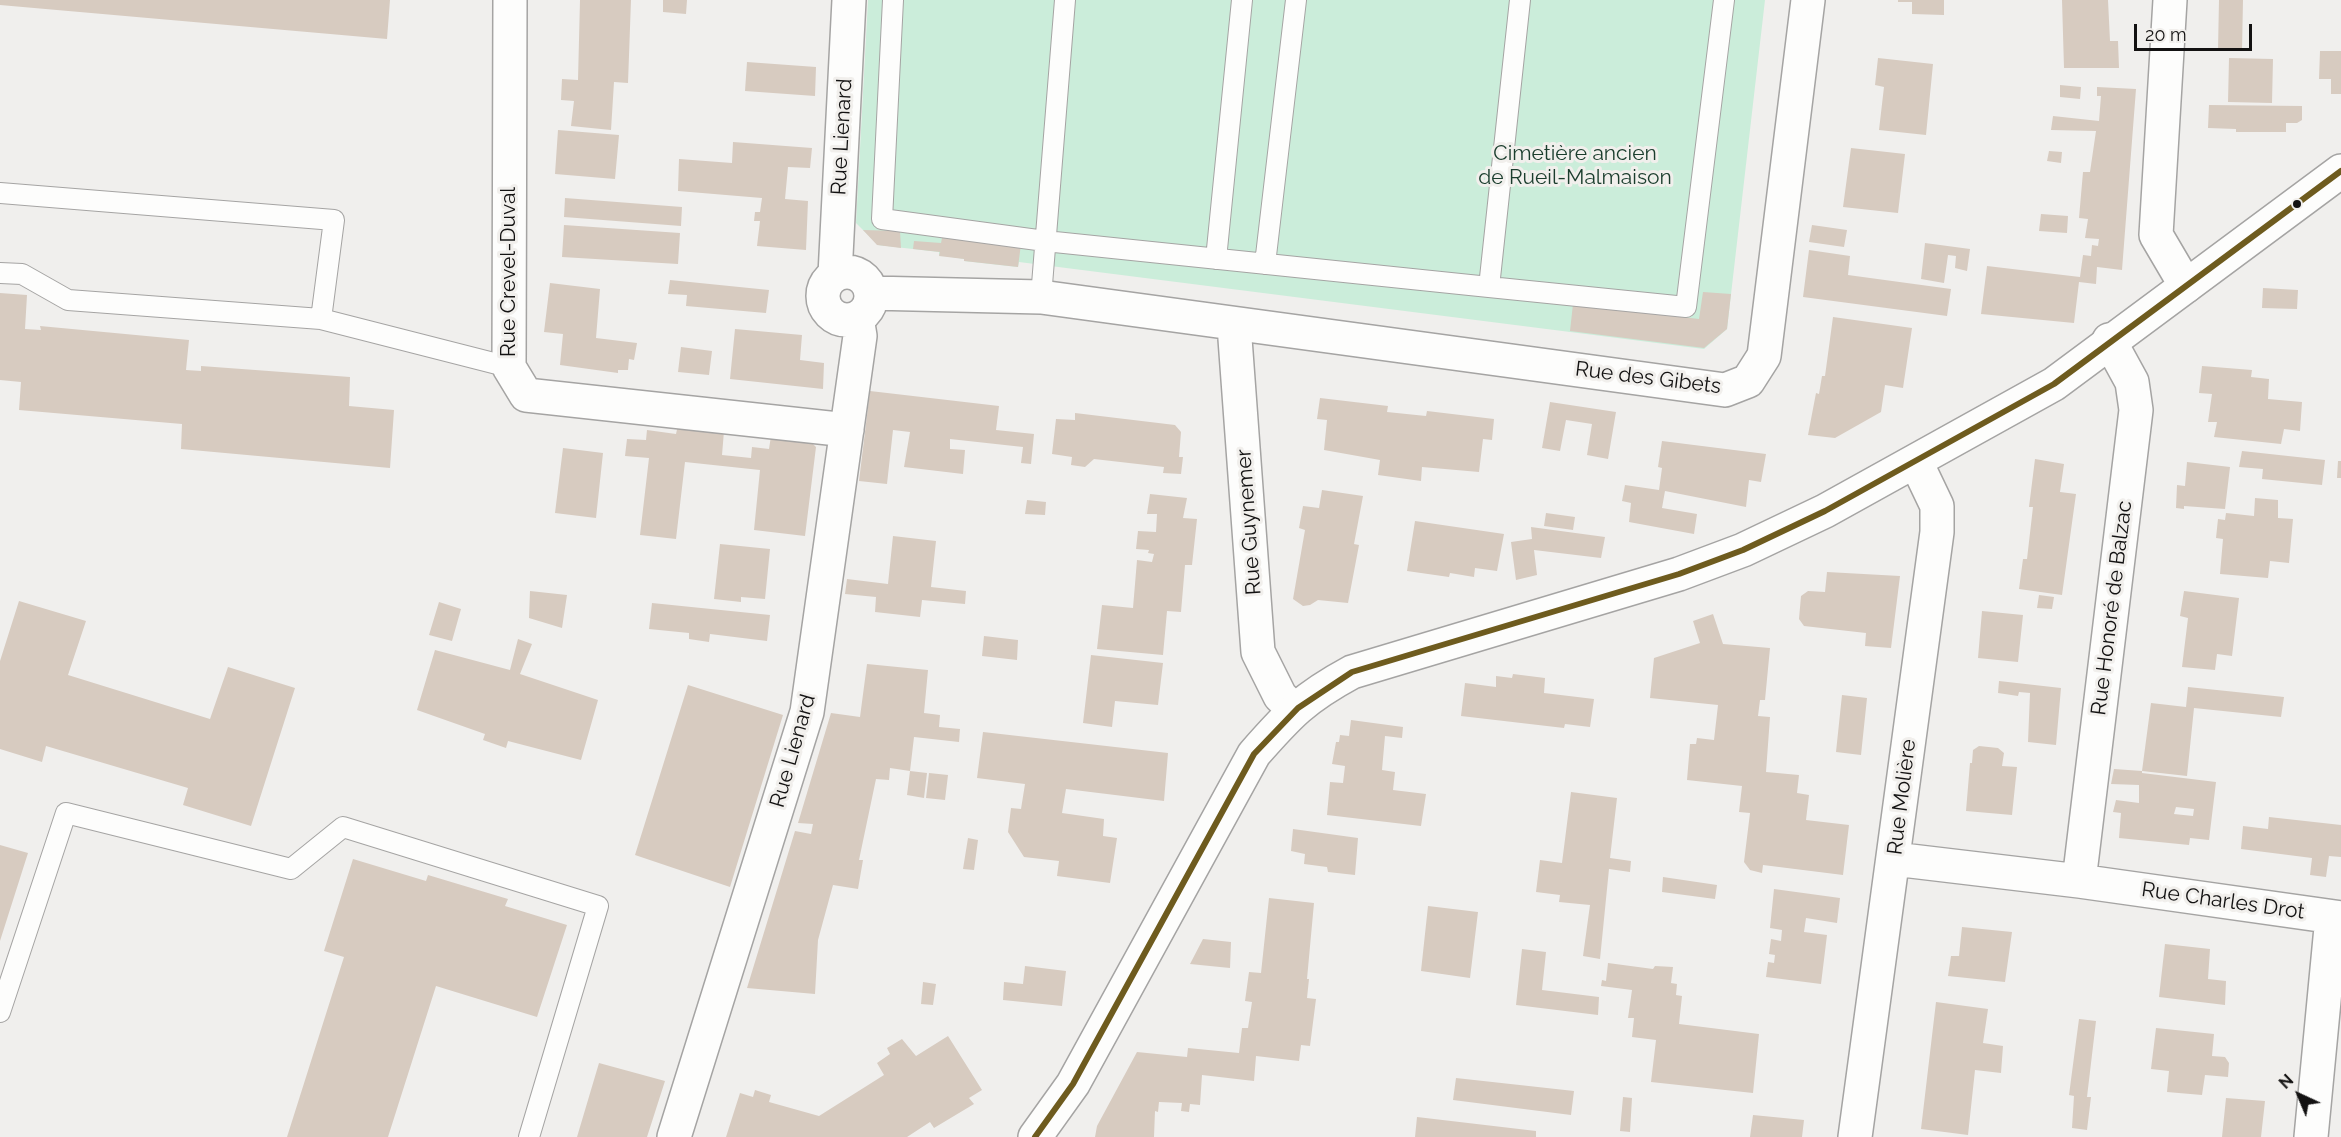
<!DOCTYPE html>
<html>
<head>
<meta charset="utf-8">
<style>
	body { margin:0 }
	#map { position:relative; width:2341px; height:1137px; overflow:hidden; background:#f0efed; font-family:Raleway,sans-serif }
	canvas { display:block }
	.north { position:absolute; left:2269px; top:1065px; width:60px; height:60px; -webkit-text-stroke:4px #f1efec; paint-order:stroke; rotate:316deg; font-size:16px; font-weight:700; line-height:24px; text-align:center; color:#131212 }
	.north::after { content:''; display:block; margin:auto; width:21px; height:27px; background:#131212; clip-path:polygon(50% 0,100% 100%,50% 72%,0 100%) }
	.scale { position:absolute; left:2134px; top:24px; width:118px; height:27px; box-sizing:border-box; border:3px solid #131212; border-top:0; padding-left:8px; font-size:18px; line-height:21px; white-space:nowrap; color:#131212; -webkit-text-stroke:4px #f1efec; paint-order:stroke }
</style>
</head>
<body>
<div id="map">
<canvas width="2341" height="1137"></canvas>
<div class="north">N</div>
<div class="scale">20 m</div>
</div>
<script>
const ctx = document.querySelector('canvas').getContext('2d');
ctx.lineJoin = 'round';
function fillPath(path, color) { ctx.fillStyle = color; ctx.fill(path, 'evenodd'); }
function strokePath(path, color, width, dash) { ctx.strokeStyle = color; ctx.lineWidth = width; ctx.lineCap = dash ? 'butt' : 'round'; ctx.setLineDash(dash || []); ctx.stroke(path); }
function drawText(font, color, halo, rows, align = 'center') {
  ctx.font = font + ' Raleway,sans-serif'; ctx.lineWidth = 6; ctx.setLineDash([]); ctx.textBaseline = 'middle'; ctx.strokeStyle = halo; ctx.fillStyle = color; for (const [text, x, y, turn = 0] of rows) {
    ctx.save(); ctx.translate(x, y); ctx.rotate((+turn || 0) * Math.PI / 180); ctx.textAlign = isNaN(turn) ? turn : align; if (halo) ctx.strokeText(text, 0, 0); ctx.fillText(text, 0, 0); ctx.restore();
  }
}
fillPath(new Path2D(`
	M 868,0 L 1765,0 L 1727,329 L 1704,349 L 1019,262 L 1018,267 L 964,261 L 964,259 L 939,255 L 939,252 L 878,245 L 856,223 Z`), '#cbedda');
fillPath(new Path2D(`
	M 0,0 L 390,0 L 387,39 L 0,5 Z
	M 580,0 L 631,0 L 628,83 L 614,82 L 611,130 L 571,126 L 574,101 L 561,100 L 562,79 L 578,80 Z
	M 663,0 L 687,0 L 686,14 L 663,12 Z
	M 1898,0 L 1944,0 L 1944,15 L 1912,14 L 1912,2 L 1898,2 Z
	M 2062,0 L 2108,0 L 2110,41 L 2118,41 L 2119,68 L 2064,68 Z
	M 2219,0 L 2243,0 L 2242,51 L 2218,50 Z
	M 2320,51 L 2341,51 L 2341,94 L 2331,94 L 2331,79 L 2319,79 Z
	M 1878,58 L 1933,64 L 1926,135 L 1879,130 L 1884,87 L 1875,85 Z
	M 2229,58 L 2273,59 L 2272,103 L 2228,102 Z
	M 747,62 L 816,67 L 815,96 L 745,91 Z
	M 2060,85 L 2081,87 L 2080,99 L 2060,97 Z
	M 2097,87 L 2136,89 L 2122,270 L 2097,267 L 2096,284 L 2079,282 L 2074,323 L 1981,314 L 1987,266 L 2080,277 L 2083,255 L 2091,256 L 2092,245 L 2098,246 L 2099,239 L 2085,238 L 2088,219 L 2079,218 L 2083,172 L 2090,172 L 2096,131 L 2051,130 L 2053,116 L 2099,121 L 2101,96 L 2097,96 Z
	M 2209,105 L 2302,106 L 2302,120 L 2297,123 L 2286,123 L 2286,132 L 2236,132 L 2236,129 L 2208,128 Z
	M 558,130 L 619,135 L 615,179 L 555,174 Z
	M 733,142 L 812,148 L 810,168 L 788,167 L 785,199 L 808,201 L 806,250 L 757,246 L 760,221 L 754,221 L 755,212 L 760,212 L 762,198 L 678,191 L 679,159 L 732,163 Z
	M 1851,148 L 1905,154 L 1898,213 L 1843,207 Z
	M 2049,151 L 2062,152 L 2061,163 L 2047,161 Z
	M 565,198 L 682,207 L 681,226 L 564,217 Z
	M 2041,214 L 2068,216 L 2067,233 L 2039,231 Z
	M 564,225 L 680,233 L 678,264 L 562,257 Z
	M 1812,225 L 1847,230 L 1844,247 L 1809,242 Z
	M 863,230 L 900,231 L 901,248 L 877,245 Z
	M 942,238 L 1021,244 L 1018,267 L 964,261 L 964,259 L 939,256 L 940,252 L 913,249 L 914,241 L 941,243 Z
	M 1925,243 L 1970,249 L 1967,271 L 1955,268 L 1956,256 L 1948,255 L 1944,283 L 1921,279 Z
	M 1809,250 L 1850,256 L 1848,275 L 1951,289 L 1947,316 L 1803,297 Z
	M 670,280 L 769,290 L 766,313 L 686,306 L 687,295 L 668,294 Z
	M 550,283 L 600,289 L 596,338 L 637,343 L 634,360 L 629,359 L 628,370 L 618,370 L 618,373 L 560,365 L 563,334 L 544,332 Z
	M 2263,288 L 2298,290 L 2297,309 L 2262,308 Z
	M 1703,292 L 1731,294 L 1727,329 L 1704,348 L 1570,331 L 1573,304 L 1699,319 Z
	M 0,293 L 27,295 L 25,329 L 41,330 L 40,326 L 189,340 L 186,370 L 201,371 L 201,366 L 350,377 L 349,406 L 394,410 L 390,468 L 181,449 L 182,424 L 19,410 L 21,382 L 0,380 Z
	M 1833,317 L 1912,328 L 1903,388 L 1885,385 L 1881,412 L 1835,438 L 1808,435 L 1816,393 L 1819,394 L 1822,376 L 1825,376 Z
	M 735,329 L 802,335 L 800,360 L 824,363 L 823,389 L 730,379 Z
	M 681,347 L 712,351 L 709,375 L 678,372 Z
	M 2202,366 L 2252,370 L 2251,377 L 2269,379 L 2268,399 L 2302,402 L 2300,431 L 2284,429 L 2281,444 L 2214,437 L 2217,422 L 2208,422 L 2212,394 L 2199,393 Z
	M 870,391 L 999,406 L 996,430 L 1034,434 L 1031,464 L 1021,463 L 1023,447 L 950,439 L 950,449 L 965,450 L 963,474 L 904,467 L 910,432 L 893,430 L 887,484 L 859,481 Z
	M 1320,398 L 1388,406 L 1387,412 L 1426,416 L 1427,411 L 1494,419 L 1492,440 L 1483,439 L 1479,472 L 1422,467 L 1421,481 L 1378,475 L 1380,460 L 1324,450 L 1327,420 L 1317,419 Z
	M 1550,402 L 1616,412 L 1608,459 L 1587,455 L 1592,424 L 1566,420 L 1560,451 L 1542,448 Z
	M 1075,413 L 1175,425 L 1181,432 L 1179,457 L 1183,457 L 1181,474 L 1163,473 L 1164,467 L 1094,459 L 1085,467 L 1071,465 L 1072,457 L 1052,454 L 1056,419 L 1075,420 Z
	M 678,425 L 724,431 L 722,455 L 751,458 L 752,447 L 769,449 L 771,436 L 810,441 L 816,447 L 805,536 L 754,530 L 760,470 L 685,462 L 676,539 L 640,535 L 649,458 L 625,456 L 627,439 L 646,440 L 647,430 L 676,434 Z
	M 1662,441 L 1766,454 L 1761,482 L 1749,480 L 1746,507 L 1665,491 L 1662,508 L 1697,514 L 1694,534 L 1629,522 L 1631,503 L 1622,501 L 1625,485 L 1659,490 L 1662,468 L 1658,467 Z
	M 563,448 L 603,453 L 596,518 L 555,513 Z
	M 2242,451 L 2325,460 L 2322,485 L 2262,479 L 2263,469 L 2239,467 Z
	M 2035,459 L 2064,464 L 2060,492 L 2076,494 L 2062,595 L 2019,589 L 2023,559 L 2027,559 L 2033,507 L 2029,507 Z
	M 2338,461 L 2341,461 L 2341,478 L 2337,478 Z
	M 2187,462 L 2230,467 L 2225,509 L 2184,506 L 2184,509 L 2176,508 L 2177,485 L 2185,486 Z
	M 1322,490 L 1363,496 L 1354,544 L 1359,545 L 1348,603 L 1318,600 L 1310,605 L 1303,606 L 1293,599 L 1305,530 L 1299,528 L 1303,506 L 1319,508 Z
	M 1150,494 L 1187,498 L 1183,518 L 1197,519 L 1192,565 L 1185,565 L 1181,612 L 1167,611 L 1163,655 L 1097,649 L 1102,605 L 1133,608 L 1137,560 L 1152,562 L 1154,554 L 1148,553 L 1149,550 L 1136,549 L 1138,531 L 1156,532 L 1157,514 L 1147,514 Z
	M 2255,498 L 2278,500 L 2278,518 L 2293,519 L 2289,563 L 2270,561 L 2268,578 L 2220,574 L 2223,539 L 2216,538 L 2218,519 L 2225,520 L 2226,513 L 2254,516 Z
	M 1027,500 L 1046,502 L 1045,515 L 1025,514 Z
	M 1546,513 L 1575,517 L 1573,530 L 1544,526 Z
	M 1415,521 L 1504,534 L 1497,571 L 1475,568 L 1474,577 L 1450,573 L 1449,577 L 1407,571 Z
	M 1531,527 L 1605,537 L 1601,558 L 1534,550 L 1537,575 L 1516,580 L 1511,542 L 1532,539 Z
	M 893,536 L 936,541 L 931,587 L 966,591 L 965,604 L 922,600 L 920,617 L 875,612 L 876,597 L 845,594 L 847,579 L 888,584 Z
	M 720,544 L 770,549 L 765,599 L 741,597 L 741,602 L 714,599 Z
	M 1827,572 L 1900,576 L 1891,648 L 1865,646 L 1866,633 L 1804,626 L 1799,619 L 1801,596 L 1808,591 L 1825,592 Z
	M 530,591 L 567,595 L 562,628 L 529,618 Z
	M 2184,591 L 2239,598 L 2232,656 L 2217,654 L 2215,670 L 2182,667 L 2188,618 L 2180,616 Z
	M 2039,595 L 2054,597 L 2052,609 L 2037,608 Z
	M 19,601 L 86,621 L 68,675 L 210,719 L 228,667 L 295,688 L 251,826 L 183,805 L 188,788 L 46,746 L 42,762 L 0,749 L 0,661 Z
	M 439,602 L 461,609 L 452,641 L 429,635 Z
	M 652,603 L 770,615 L 767,641 L 710,634 L 709,642 L 689,639 L 689,633 L 649,629 Z
	M 1982,611 L 2023,615 L 2018,662 L 1978,658 Z
	M 1713,614 L 1723,644 L 1770,648 L 1765,700 L 1760,700 L 1758,716 L 1770,717 L 1766,772 L 1799,775 L 1797,793 L 1809,795 L 1806,820 L 1849,825 L 1843,875 L 1763,865 L 1762,873 L 1750,870 L 1744,862 L 1750,813 L 1739,812 L 1742,786 L 1687,780 L 1690,744 L 1696,744 L 1697,738 L 1714,740 L 1718,705 L 1650,698 L 1654,658 L 1700,643 L 1693,621 Z
	M 984,636 L 1018,640 L 1017,660 L 982,656 Z
	M 518,639 L 532,644 L 520,674 L 598,700 L 581,760 L 508,741 L 506,748 L 483,740 L 485,734 L 417,710 L 435,650 L 510,670 Z
	M 1091,655 L 1163,663 L 1158,705 L 1115,701 L 1112,727 L 1083,723 Z
	M 867,664 L 928,670 L 924,713 L 940,715 L 939,727 L 960,729 L 959,742 L 914,737 L 910,771 L 890,768 L 889,780 L 876,779 L 859,860 L 863,860 L 858,889 L 833,885 L 818,940 L 815,994 L 747,988 L 795,831 L 811,834 L 813,824 L 798,823 L 831,713 L 860,717 Z
	M 1513,674 L 1545,678 L 1544,693 L 1594,699 L 1590,727 L 1565,724 L 1564,728 L 1461,716 L 1465,683 L 1496,687 L 1496,676 L 1512,678 Z
	M 1999,681 L 2061,688 L 2056,745 L 2028,742 L 2030,693 L 2019,692 L 2018,696 L 1998,693 Z
	M 688,685 L 783,715 L 730,887 L 635,855 Z
	M 2188,687 L 2284,697 L 2281,717 L 2194,708 L 2187,776 L 2142,771 L 2142,773 L 2216,782 L 2209,840 L 2190,838 L 2189,845 L 2119,838 L 2121,813 L 2113,812 L 2116,800 L 2139,803 L 2139,785 L 2111,784 L 2114,769 L 2142,771 L 2151,703 L 2186,707 ZM 2176,807 L 2194,809 L 2193,816 L 2174,814 Z
	M 1842,695 L 1867,698 L 1861,755 L 1836,752 Z
	M 1351,720 L 1403,727 L 1402,738 L 1385,736 L 1382,770 L 1395,772 L 1393,790 L 1426,794 L 1421,826 L 1327,815 L 1330,782 L 1343,783 L 1345,766 L 1332,764 L 1336,742 L 1339,742 L 1340,735 L 1349,736 Z
	M 983,732 L 1168,753 L 1164,801 L 1066,789 L 1062,813 L 1104,819 L 1103,836 L 1117,838 L 1110,883 L 1057,876 L 1059,861 L 1024,857 L 1008,832 L 1011,808 L 1021,809 L 1025,784 L 977,778 Z
	M 1979,746 L 1998,748 L 2004,753 L 2002,766 L 2017,767 L 2012,815 L 1966,811 L 1970,763 L 1972,763 L 1973,750 Z
	M 910,771 L 927,773 L 924,798 L 907,795 Z
	M 929,773 L 948,775 L 945,800 L 926,798 Z
	M 1571,792 L 1617,798 L 1610,858 L 1631,861 L 1630,872 L 1609,869 L 1600,959 L 1583,956 L 1590,905 L 1559,902 L 1560,895 L 1536,892 L 1540,860 L 1562,863 Z
	M 2269,817 L 2341,825 L 2341,857 L 2329,856 L 2326,877 L 2310,875 L 2312,858 L 2241,849 L 2243,826 L 2268,829 Z
	M 1293,829 L 1358,838 L 1355,875 L 1328,872 L 1327,867 L 1304,864 L 1305,854 L 1291,851 Z
	M 968,838 L 978,840 L 974,870 L 963,869 Z
	M 0,845 L 28,853 L 0,941 Z
	M 353,859 L 426,881 L 428,875 L 508,899 L 505,906 L 567,925 L 537,1017 L 436,986 L 388,1137 L 287,1137 L 344,957 L 324,951 Z
	M 1663,877 L 1717,885 L 1715,899 L 1662,892 Z
	M 1774,889 L 1840,898 L 1837,923 L 1806,918 L 1804,932 L 1827,935 L 1821,984 L 1766,977 L 1768,962 L 1774,963 L 1775,955 L 1769,954 L 1771,939 L 1781,941 L 1782,930 L 1770,928 Z
	M 1269,898 L 1314,903 L 1307,979 L 1309,979 L 1307,998 L 1316,999 L 1310,1046 L 1301,1045 L 1299,1061 L 1256,1056 L 1254,1081 L 1202,1075 L 1200,1105 L 1190,1104 L 1189,1112 L 1181,1111 L 1182,1103 L 1159,1102 L 1158,1112 L 1155,1111 L 1154,1137 L 1095,1137 L 1097,1126 L 1137,1052 L 1187,1057 L 1188,1048 L 1239,1053 L 1242,1028 L 1248,1028 L 1252,1002 L 1245,1001 L 1249,972 L 1261,973 Z
	M 1428,906 L 1478,912 L 1470,978 L 1421,971 Z
	M 1962,927 L 2012,932 L 2005,982 L 1948,976 L 1951,956 L 1959,956 Z
	M 1203,939 L 1231,942 L 1230,968 L 1190,964 Z
	M 2165,944 L 2210,949 L 2208,979 L 2226,981 L 2225,1005 L 2159,997 Z
	M 1522,949 L 1546,952 L 1542,990 L 1599,997 L 1598,1015 L 1516,1005 Z
	M 1608,963 L 1653,969 L 1655,966 L 1673,967 L 1671,983 L 1677,984 L 1676,995 L 1682,996 L 1679,1024 L 1759,1034 L 1753,1093 L 1651,1082 L 1656,1040 L 1632,1037 L 1634,1018 L 1628,1018 L 1632,990 L 1601,986 L 1602,980 L 1606,981 Z
	M 1025,966 L 1066,971 L 1062,1006 L 1003,1000 L 1004,982 L 1023,984 Z
	M 923,982 L 936,984 L 933,1005 L 921,1004 Z
	M 1936,1002 L 1988,1009 L 1983,1043 L 2003,1046 L 2001,1073 L 1975,1070 L 1968,1135 L 1921,1129 Z
	M 2079,1019 L 2096,1021 L 2087,1097 L 2091,1097 L 2087,1130 L 2072,1128 L 2074,1096 L 2069,1095 Z
	M 2156,1028 L 2214,1034 L 2212,1056 L 2225,1057 L 2229,1063 L 2228,1077 L 2205,1075 L 2202,1095 L 2167,1092 L 2169,1071 L 2151,1069 Z
	M 948,1036 L 982,1090 L 969,1098 L 974,1104 L 934,1128 L 930,1122 L 907,1137 L 726,1137 L 740,1093 L 753,1097 L 755,1090 L 771,1095 L 769,1102 L 819,1116 L 884,1075 L 877,1063 L 890,1054 L 887,1048 L 902,1039 L 916,1056 Z
	M 599,1063 L 665,1081 L 647,1137 L 577,1137 Z
	M 1456,1078 L 1574,1091 L 1571,1115 L 1453,1100 Z
	M 1623,1097 L 1632,1098 L 1630,1132 L 1620,1131 Z
	M 2226,1098 L 2265,1101 L 2261,1137 L 2222,1137 Z
	M 1753,1115 L 1804,1120 L 1802,1137 L 1750,1137 Z
	M 1417,1117 L 1536,1131 L 1536,1137 L 1415,1137 Z`), '#d7cbc0');
const service = new Path2D(`
	M 893,0 L 882,219 L 1045,241 L 1489,287 L 1520,0
	M 0,193 L 334,220 L 321,319
	M 1216,259 L 1242,0
	M 1265,264 L 1296,0
	M 0,273 L 22,274 L 68,300 L 321,319 L 509,367
	M 1489,287 L 1686,307 L 1724,0
	M 1041,297 L 1065,0
	M 0,1012 L 66,813 L 291,869 L 343,827 L 598,906 L 529,1137`);
const minor = new Path2D(`
	M 510,0 L 509,367 L 526,395 L 847,430
	M 2170,0 L 2156,235 L 2186,286
	M823 296a24 24 0 1 1 48 0a24 24 0 1 1-48 0Z
	M 835,275 L 849,0
	M 871,293 L 1041,297 L 1725,390 L 1748,381 L 1764,356 L 1808,0
	M 1234,325 L 1258,652 L 1280,696 L 1293,709
	M 1894,859 L 2079,881 L 2341,918
	M 2079,881 L 2136,410 L 2132,382 L 2109,340
	M 674,1137 L 807,712 L 860,336 L 857,318
	M 1855,1137 L 1937,532 L 1937,506 L 1916,462
	M 2311,1137 L 2332,917`);
const tertiary = new Path2D(`
	M 1035,1137 L 1073,1084 L 1254,754 C 1289,714 1304,698 1352,672 L 1679,574 L 1743,550 L 1825,511 L 2054,384 L 2341,171`);
strokePath(service, '#a5a4a3', 22);
strokePath(minor, '#a5a4a3', 36);
strokePath(tertiary, '#a5a4a3', 36);
strokePath(service, '#fdfdfc', 20);
strokePath(minor, '#fdfdfc', 33);
strokePath(tertiary, '#fdfdfc', 33);
strokePath(new Path2D(`
	M 1035,1137 L 1073,1084 L 1254,754 L 1298,708 L 1352,672 L 1679,574 L 1743,550 L 1825,511 L 2054,384 L 2341,171`), '#6e5b1e', 6);
for (const [x, y, r, color] of [
	[2297,204,5,"#131212"]
]) { const dot = new Path2D(); dot.arc(x, y, r, 0, 2 * Math.PI); ctx.fillStyle = color; ctx.fill(dot); strokePath(dot, '#f1efec', 2); }
drawText('21px', '#131212', '#f1efec', [
	["Rue Lienard",842,137,-87],
	["Rue Crevel-Duval",509,272,-90],
	["Rue des Gibets",1648,378,7],
	["Rue Guynemer",1249,522,-94],
	["Rue Honoré de Balzac",2112,608,-83],
	["Rue Lienard",793,751,-74],
	["Rue Molière",1902,797,-83],
	["Rue Charles Drot",2223,901,8]
]);
drawText('21px', '#1a3d2d', '#f1efec', [
	["Cimetière ancien",1575,154],
	["de Rueil-Malmaison",1575,178]
]);
</script>
</body>
</html>
